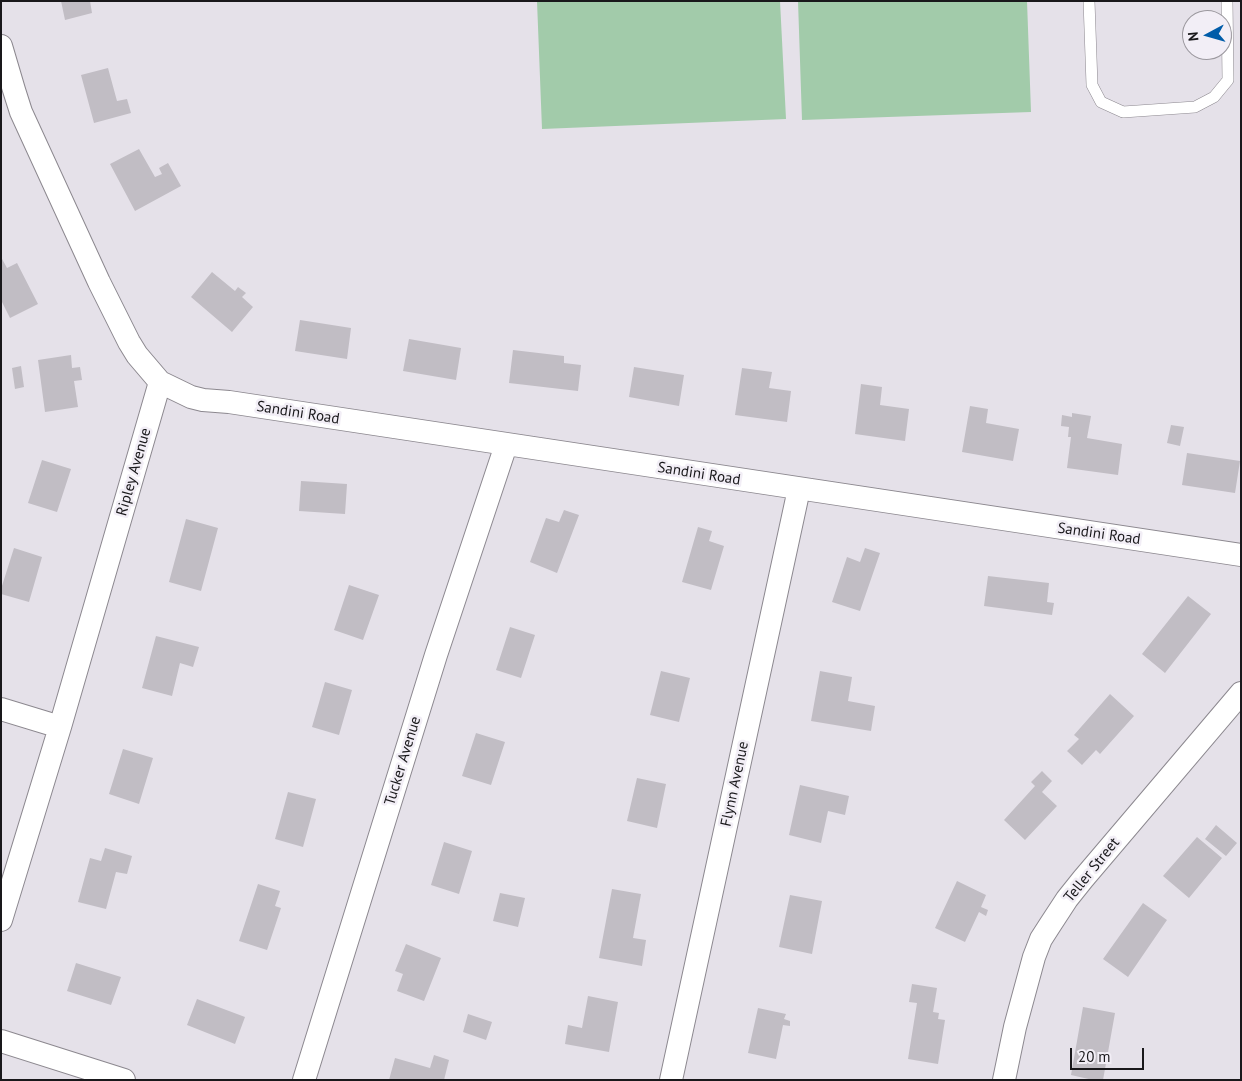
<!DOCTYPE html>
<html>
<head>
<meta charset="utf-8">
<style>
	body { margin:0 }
	#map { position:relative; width:1242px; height:1081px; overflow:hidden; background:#e5e1e9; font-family:"PT Sans",sans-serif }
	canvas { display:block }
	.frame { position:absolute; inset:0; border:2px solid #19181b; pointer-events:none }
	.north { position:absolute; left:1182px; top:10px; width:50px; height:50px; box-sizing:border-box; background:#f2eef6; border:1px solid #9b989e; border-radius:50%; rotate:264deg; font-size:14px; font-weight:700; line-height:20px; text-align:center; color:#19181b }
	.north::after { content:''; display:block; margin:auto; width:18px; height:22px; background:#005ca9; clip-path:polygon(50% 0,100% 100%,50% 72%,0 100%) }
	.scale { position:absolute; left:1070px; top:1048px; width:74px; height:22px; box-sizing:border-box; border:2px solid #19181b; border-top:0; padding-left:6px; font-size:15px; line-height:18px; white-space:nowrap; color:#19181b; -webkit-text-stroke:4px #f2eef6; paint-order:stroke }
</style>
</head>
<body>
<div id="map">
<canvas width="1242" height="1081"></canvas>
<div class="frame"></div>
<div class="north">N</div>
<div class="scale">20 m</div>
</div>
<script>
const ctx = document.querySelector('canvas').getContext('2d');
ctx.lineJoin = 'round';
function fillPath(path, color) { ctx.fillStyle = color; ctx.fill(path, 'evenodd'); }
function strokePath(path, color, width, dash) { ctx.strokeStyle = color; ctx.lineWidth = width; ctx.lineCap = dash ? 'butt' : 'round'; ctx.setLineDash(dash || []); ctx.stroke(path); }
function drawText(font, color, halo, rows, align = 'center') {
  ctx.font = font + ' "PT Sans",sans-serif'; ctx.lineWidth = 5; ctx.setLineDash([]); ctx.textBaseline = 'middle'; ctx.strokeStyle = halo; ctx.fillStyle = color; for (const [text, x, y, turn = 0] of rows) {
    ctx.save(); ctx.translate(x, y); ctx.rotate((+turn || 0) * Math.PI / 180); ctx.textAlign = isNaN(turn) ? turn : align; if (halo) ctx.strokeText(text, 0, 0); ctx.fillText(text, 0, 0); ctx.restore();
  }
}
fillPath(new Path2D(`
	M 537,1 L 780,1 L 786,119 L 542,129 Z
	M 798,1 L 1027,1 L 1031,112 L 802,120 Z`), '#a2cbaa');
fillPath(new Path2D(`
	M 61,1 L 90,1 L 92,13 L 65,20 Z
	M 108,68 L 117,101 L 127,99 L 131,113 L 94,123 L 81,75 Z
	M 139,149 L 155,177 L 162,174 L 159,168 L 168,163 L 181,186 L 135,211 L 110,164 Z
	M 1,257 L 7,268 L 17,263 L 38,304 L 10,318 L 1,300 Z
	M 212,272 L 235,291 L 238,287 L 246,293 L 242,297 L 253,307 L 232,332 L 191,297 Z
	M 300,320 L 351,328 L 347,359 L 295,351 Z
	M 409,339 L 461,348 L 456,380 L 403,371 Z
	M 513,350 L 564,356 L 564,363 L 581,365 L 578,391 L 509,383 Z
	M 71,355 L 72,368 L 80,367 L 82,380 L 74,381 L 78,407 L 45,412 L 38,360 Z
	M 21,366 L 24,387 L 15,389 L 12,368 Z
	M 634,367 L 684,375 L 679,406 L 629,397 Z
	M 742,368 L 772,372 L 769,388 L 791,391 L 787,422 L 735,415 Z
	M 861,384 L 882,387 L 880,405 L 909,409 L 905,441 L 855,434 Z
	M 970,406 L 988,409 L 986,423 L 1019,429 L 1013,461 L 962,452 Z
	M 1072,413 L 1091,416 L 1087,438 L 1122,444 L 1118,475 L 1067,468 L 1071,437 L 1068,437 L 1069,427 L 1061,426 L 1062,415 L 1072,417 Z
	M 1171,425 L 1184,427 L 1180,446 L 1167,443 Z
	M 1187,453 L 1240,461 L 1235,493 L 1182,485 Z
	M 42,460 L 71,469 L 57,512 L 28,503 Z
	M 301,481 L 347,484 L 345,514 L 299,511 Z
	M 564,510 L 579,515 L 557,573 L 530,562 L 546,518 L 559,522 Z
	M 186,519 L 218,528 L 201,591 L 169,582 Z
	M 698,527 L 712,531 L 709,541 L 724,546 L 711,590 L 682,582 Z
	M 14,548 L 42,557 L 29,602 L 1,594 L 1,589 Z
	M 865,548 L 880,553 L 860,611 L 832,602 L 847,557 L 860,562 Z
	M 988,576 L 1049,583 L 1047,602 L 1054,603 L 1052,615 L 984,606 Z
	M 349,585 L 379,595 L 363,640 L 334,630 Z
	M 1188,596 L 1211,614 L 1165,673 L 1142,654 Z
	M 510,627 L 535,635 L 521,678 L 496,670 Z
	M 156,636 L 199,647 L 193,667 L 180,663 L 172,696 L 142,688 Z
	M 661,671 L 690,678 L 679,722 L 650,715 Z
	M 820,671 L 852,677 L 848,701 L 875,706 L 871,731 L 811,721 Z
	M 325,682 L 352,690 L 339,735 L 312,727 Z
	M 1110,694 L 1134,716 L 1100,754 L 1096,750 L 1082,765 L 1067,751 L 1079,739 L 1074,735 Z
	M 476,733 L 505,742 L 491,785 L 462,776 Z
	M 123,749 L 153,758 L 139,804 L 109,794 Z
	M 1042,771 L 1052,781 L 1042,792 L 1057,806 L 1025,840 L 1004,820 L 1035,786 L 1031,782 Z
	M 637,778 L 666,784 L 657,828 L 627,821 Z
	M 800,785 L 849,796 L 845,815 L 828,811 L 821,843 L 789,835 Z
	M 288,792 L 316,799 L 303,847 L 275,839 Z
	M 1216,825 L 1237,843 L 1226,856 L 1205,839 Z
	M 1197,837 L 1222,858 L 1189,898 L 1163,876 Z
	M 444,842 L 472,851 L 459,894 L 431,885 Z
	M 105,848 L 132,856 L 127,874 L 116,872 L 106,909 L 78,902 L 90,858 L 101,861 Z
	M 957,881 L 986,895 L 981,907 L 988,910 L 986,916 L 979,912 L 965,942 L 935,928 Z
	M 258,884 L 280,891 L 275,906 L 281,908 L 267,950 L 239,941 Z
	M 612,889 L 641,894 L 633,938 L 646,940 L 642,966 L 599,958 Z
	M 500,893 L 525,898 L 518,927 L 493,921 Z
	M 790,895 L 822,901 L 812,954 L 779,947 Z
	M 1143,903 L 1167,920 L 1128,977 L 1103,959 Z
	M 406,944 L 441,958 L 424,1001 L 397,991 L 403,974 L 395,971 Z
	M 76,963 L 121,977 L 111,1005 L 67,991 Z
	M 912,984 L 937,988 L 933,1012 L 939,1013 L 938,1019 L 945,1020 L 938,1064 L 908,1059 L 917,1003 L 909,1002 Z
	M 588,996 L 618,1002 L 609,1052 L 565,1044 L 568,1025 L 582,1028 Z
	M 197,999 L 245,1017 L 235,1044 L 187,1025 Z
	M 1083,1007 L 1115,1013 L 1103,1080 L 1093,1080 L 1071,1075 Z
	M 758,1008 L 786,1014 L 784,1019 L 790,1021 L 790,1026 L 783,1025 L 776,1059 L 748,1053 Z
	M 468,1014 L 492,1022 L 486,1040 L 463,1032 Z
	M 434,1055 L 449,1060 L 444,1080 L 389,1080 L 395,1058 L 430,1068 Z`), '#c1bdc4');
const lane = new Path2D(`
	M 1089,1 L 1092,85 L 1101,102 L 1123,112 L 1195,107 L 1214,97 L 1228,80 L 1227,1`);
const street = new Path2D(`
	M 1,46 L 14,90 L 21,112 L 99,282 L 129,342 L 137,355 L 160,382 L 60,727 L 1,920
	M 160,382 L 191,397 L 203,400 L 229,402 L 1241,555
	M 1,709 L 60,727
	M 1,1041 L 124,1080
	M 304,1080 L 436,655 L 506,445
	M 671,1080 L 799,489
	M 1004,1080 L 1015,1027 L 1034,957 L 1041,939 L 1050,925 L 1067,899 L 1083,879 L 1241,693`);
strokePath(lane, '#8c888f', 12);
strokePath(street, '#8c888f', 24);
strokePath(lane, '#fff', 11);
strokePath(street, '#fff', 22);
drawText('15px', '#19181b', '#f2eef6', [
	["Sandini Road",298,413,9],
	["Ripley Avenue",134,472,-74],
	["Sandini Road",699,474,9],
	["Sandini Road",1099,534,8],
	["Tucker Avenue",403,761,-73],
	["Flynn Avenue",735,784,-78],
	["Teller Street",1092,870,-51]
]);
</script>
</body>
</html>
